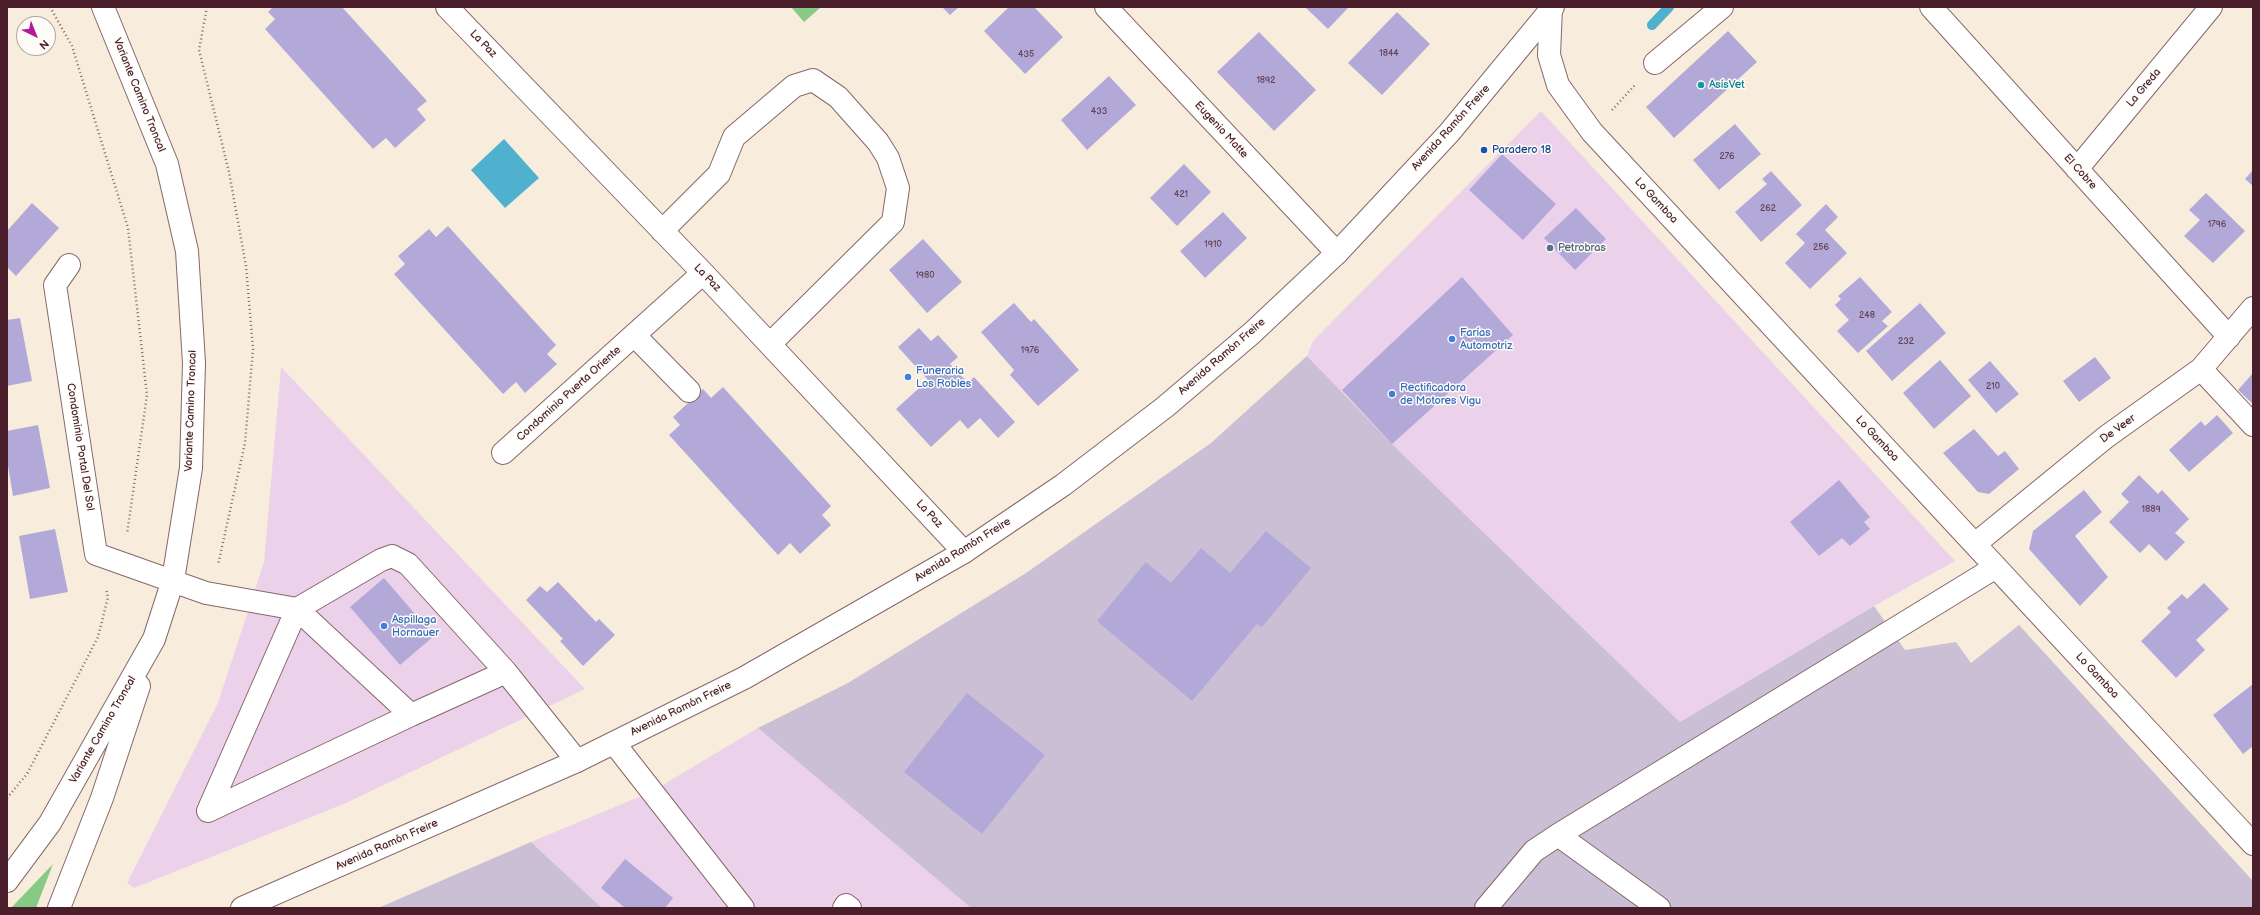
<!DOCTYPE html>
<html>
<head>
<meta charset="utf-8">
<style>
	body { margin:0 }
	#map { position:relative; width:2260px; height:915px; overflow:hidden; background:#f8eddc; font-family:"Balsamiq Sans",sans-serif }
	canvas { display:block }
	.frame { position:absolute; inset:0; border:8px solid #4a1f2b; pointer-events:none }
	.north { position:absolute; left:16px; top:16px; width:40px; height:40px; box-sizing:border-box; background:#fdfcf7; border:1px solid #b5a4a5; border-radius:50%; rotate:137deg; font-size:11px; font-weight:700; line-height:16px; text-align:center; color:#4a1f2b }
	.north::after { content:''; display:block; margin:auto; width:14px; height:18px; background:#b5179e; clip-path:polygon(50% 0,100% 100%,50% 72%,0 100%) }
</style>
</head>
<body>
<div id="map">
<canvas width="2260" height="915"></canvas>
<div class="frame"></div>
<div class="north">N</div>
</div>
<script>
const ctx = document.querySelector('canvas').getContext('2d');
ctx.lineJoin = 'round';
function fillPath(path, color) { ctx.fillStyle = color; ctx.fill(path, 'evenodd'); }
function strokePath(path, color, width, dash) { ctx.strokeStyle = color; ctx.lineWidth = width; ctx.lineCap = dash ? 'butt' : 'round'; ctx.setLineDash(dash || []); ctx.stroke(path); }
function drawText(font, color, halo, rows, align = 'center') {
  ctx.font = font + ' "Balsamiq Sans",sans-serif'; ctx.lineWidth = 3; ctx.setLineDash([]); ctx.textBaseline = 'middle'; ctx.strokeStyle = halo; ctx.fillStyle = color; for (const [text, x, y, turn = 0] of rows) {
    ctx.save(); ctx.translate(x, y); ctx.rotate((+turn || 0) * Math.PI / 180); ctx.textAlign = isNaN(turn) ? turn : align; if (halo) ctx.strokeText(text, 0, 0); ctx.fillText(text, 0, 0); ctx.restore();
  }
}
fillPath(new Path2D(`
	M 1541,111 L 1955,561 L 1874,606 L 1680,722 L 1392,444 L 1307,356 L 1313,341 Z
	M 281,367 L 585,689 L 346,803 L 134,888 L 127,883 L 218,703 L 264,562 Z
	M 758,728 L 971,908 L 602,908 L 531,842 L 651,792 Z`), '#ecd1ea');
fillPath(new Path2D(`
	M 1307,356 L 1392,444 L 1680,722 L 1874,606 L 1905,650 L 1956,642 L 1971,663 L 2019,625 L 2253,881 L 2253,908 L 971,908 L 758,728 L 848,683 L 1026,573 L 1211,443 Z
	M 531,842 L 602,908 L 378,908 Z`), '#cbbfd5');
fillPath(new Path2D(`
	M 791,7 L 821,7 L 804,22 Z
	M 53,864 L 36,908 L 11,908 Z`), '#86ca83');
fillPath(new Path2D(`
	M 504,139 L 539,178 L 505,208 L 471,170 Z`), '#50b1cf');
strokePath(new Path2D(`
	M 1652,25 L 1669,7`), '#50b1cf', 10);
fillPath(new Path2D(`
	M 273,7 L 342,7 L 427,101 L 417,109 L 426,120 L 395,148 L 386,138 L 373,149 L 265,29 L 275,19 L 268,12 Z
	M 942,7 L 959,7 L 950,15 Z
	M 1009,7 L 1034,7 L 1063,37 L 1025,74 L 984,31 Z
	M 1305,7 L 1349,7 L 1328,29 Z
	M 1397,12 L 1430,44 L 1382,95 L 1348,63 Z
	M 1728,31 L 1757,62 L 1674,138 L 1646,107 Z
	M 1259,32 L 1316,90 L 1274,131 L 1217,72 Z
	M 1109,76 L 1136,105 L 1087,150 L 1061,120 Z
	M 1735,124 L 1761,154 L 1719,190 L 1693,160 Z
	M 1502,154 L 1556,204 L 1523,240 L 1469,190 Z
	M 1184,164 L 1211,192 L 1177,226 L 1150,198 Z
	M 2253,170 L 2253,186 L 2245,179 Z
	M 1771,171 L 1802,205 L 1761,242 L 1735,212 L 1767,184 L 1762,179 Z
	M 2206,193 L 2245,231 L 2213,263 L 2184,236 L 2200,220 L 2189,210 Z
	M 32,203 L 59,228 L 16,276 L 7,267 L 7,231 Z
	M 1826,204 L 1838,217 L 1825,230 L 1847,253 L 1810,289 L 1785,263 L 1805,243 L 1796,234 Z
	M 1576,208 L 1606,239 L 1575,270 L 1544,238 Z
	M 1223,212 L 1247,238 L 1205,278 L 1180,251 Z
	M 448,226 L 556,345 L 547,354 L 557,364 L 525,393 L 516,382 L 503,394 L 394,274 L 405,264 L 398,256 L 429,229 L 436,237 Z
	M 923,239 L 962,282 L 927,313 L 889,270 Z
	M 1462,277 L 1513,335 L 1392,444 L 1342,390 Z
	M 1860,277 L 1892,312 L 1882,321 L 1888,326 L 1858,353 L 1837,331 L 1849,320 L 1835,305 L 1841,299 L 1838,296 Z
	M 1014,303 L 1031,322 L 1034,319 L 1079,370 L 1038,406 L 1010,375 L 1014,370 L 981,332 Z
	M 1920,303 L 1946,333 L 1892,381 L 1866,351 Z
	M 20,318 L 32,381 L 7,386 L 7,320 Z
	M 919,328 L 931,341 L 938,335 L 958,357 L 950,364 L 968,383 L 974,377 L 1015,422 L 998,438 L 980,418 L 968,429 L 960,420 L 931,447 L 896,409 L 928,380 L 898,347 Z
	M 2095,357 L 2111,378 L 2079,402 L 2063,381 Z
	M 1940,360 L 1971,396 L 1934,429 L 1903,393 Z
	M 1990,361 L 2019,394 L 1996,413 L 1968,380 Z
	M 2253,373 L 2253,404 L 2238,390 Z
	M 723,387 L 831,506 L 822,515 L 831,525 L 800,554 L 790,543 L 778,555 L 669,435 L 680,425 L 673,417 L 703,389 L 711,398 Z
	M 2217,415 L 2233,433 L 2189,472 L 2169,450 L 2201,421 L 2205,426 Z
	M 38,425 L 50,488 L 13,496 L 7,460 L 7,431 Z
	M 1974,429 L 1998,456 L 2005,451 L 2019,469 L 1989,494 L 1978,492 L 1943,453 Z
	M 2139,475 L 2158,494 L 2162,490 L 2189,519 L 2175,533 L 2185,542 L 2166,561 L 2149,544 L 2140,553 L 2109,522 L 2129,502 L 2121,494 Z
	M 1839,480 L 1870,517 L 1864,522 L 1870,529 L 1850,546 L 1842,538 L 1819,556 L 1790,522 Z
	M 2084,490 L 2102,512 L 2075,536 L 2108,577 L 2080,606 L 2029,549 L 2033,531 Z
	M 55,529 L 68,592 L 30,599 L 19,536 Z
	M 1266,531 L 1311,568 L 1262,627 L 1257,624 L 1192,701 L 1097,621 L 1146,562 L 1171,583 L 1201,548 L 1230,573 Z
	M 384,578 L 434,636 L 400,665 L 350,607 Z
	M 558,582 L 596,622 L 599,619 L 615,635 L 583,666 L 560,641 L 563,639 L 526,600 L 540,586 L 547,592 Z
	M 2204,583 L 2229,609 L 2196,640 L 2205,650 L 2176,678 L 2141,641 L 2171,612 L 2167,608 L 2182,594 L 2187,599 Z
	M 2253,684 L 2253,746 L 2243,754 L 2213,715 Z
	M 967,693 L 1045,755 L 982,834 L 904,772 Z
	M 625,859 L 673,898 L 665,908 L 625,908 L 601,888 Z`), '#b3a9d9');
const minor = new Path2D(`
	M 447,7 L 703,273 L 964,552
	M 1106,7 L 1337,253
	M 1551,7 L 1549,55 L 1558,85 L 1592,132 L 2253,844
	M 1931,7 L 2229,337
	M 1655,63 L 1722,7
	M 2077,169 L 2211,7
	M 662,231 L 719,174 L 734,137 L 794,86 L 813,80 L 838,97 L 878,142 L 888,158 L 898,188 L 893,222 L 770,344
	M 69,265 L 55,285 L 96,554 L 206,593 L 297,609 L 411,715 L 506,672 L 577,761
	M 635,336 L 689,391
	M 2201,369 L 2253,425
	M 503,453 L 703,273
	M 1975,544 L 2106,437 L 2201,369 L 2253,308
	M 411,715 L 208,811 L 297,609 L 381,560 L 392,556 L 408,564 L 506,672
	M 614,743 L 743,908
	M 1558,835 L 1659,908
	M 844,908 L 846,905 L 850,908
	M 1486,908 L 1534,851 L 1558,835 L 1996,567`);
const major = new Path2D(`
	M 7,881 L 50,823 L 154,639 L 173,580 L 191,468 L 194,363 L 187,251 L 167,164 L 103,7
	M 59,908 L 102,798 L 139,686
	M 242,908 L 577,761 L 744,678 L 964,552 L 1063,485 L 1165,407 L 1252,333 L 1337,253 L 1449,133 L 1553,7`);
strokePath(minor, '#876769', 24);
strokePath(major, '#876769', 24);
strokePath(new Path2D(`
	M 50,7 L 72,46 L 128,228 L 147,395 L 127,534
	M 207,7 L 199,50 L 229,172 L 246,266 L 253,349 L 245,443 L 218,565
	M 1612,110 L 1636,84
	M 7,798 L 27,774 L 98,637 L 108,597 L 106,588`), '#876769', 2.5, [1, 3]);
strokePath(minor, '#fff', 22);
strokePath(major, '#fff', 22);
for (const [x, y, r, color] of [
	[1701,85,4,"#0f9aa8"],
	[1484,150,4,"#1a4fb4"],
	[1550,248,4,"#5c6f8a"],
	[1452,339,4,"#3f7fe0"],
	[908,377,4,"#3f7fe0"],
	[1392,394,4,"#3f7fe0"],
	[384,626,4,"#3f7fe0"]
]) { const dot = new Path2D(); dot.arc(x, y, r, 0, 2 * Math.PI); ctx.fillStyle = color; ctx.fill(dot); strokePath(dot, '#fdfcf7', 1.5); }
drawText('9px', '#644256', null, [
	["1844",1389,54],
	["435",1026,55],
	["1892",1266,81],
	["433",1099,112],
	["276",1727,157],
	["421",1181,195],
	["262",1768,209],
	["1796",2217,225],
	["1910",1213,245],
	["256",1821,248],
	["1980",925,276],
	["248",1867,316],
	["232",1906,342],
	["1976",1030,351],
	["210",1993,387],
	["1889",2151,510]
]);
drawText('11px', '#4a1f2b', '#fdfcf7', [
	["La Paz",483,44,46],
	["La Greda",2144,88,-50],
	["Variante Camino Troncal",139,95,68],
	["Avenida Ramón Freire",1451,128,-48],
	["Eugenio Matte",1221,130,47],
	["El Cobre",2080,172,48],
	["Lo Gamboa",1656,201,47],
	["La Paz",707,278,46],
	["Avenida Ramón Freire",1222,357,-41],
	["Condominio Puerta Oriente",569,394,-42],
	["Variante Camino Troncal",191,411,-88],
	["De Veer",2118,429,-36],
	["Lo Gamboa",1877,439,47],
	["Condominio Portal Del Sol",80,447,81],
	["La Paz",929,514,47],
	["Avenida Ramón Freire",963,550,-32],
	["Lo Gamboa",2097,676,47],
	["Avenida Ramón Freire",681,709,-26],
	["Variante Camino Troncal",103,730,-60],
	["Avenida Ramón Freire",387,845,-24]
]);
drawText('11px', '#0d838f', '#fdfcf7', [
	["AsísVet",1709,85]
], 'left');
drawText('11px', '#164399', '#fdfcf7', [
	["Paradero 18",1492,150]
], 'left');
drawText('11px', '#4e5e75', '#fdfcf7', [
	["Petrobras",1558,248]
], 'left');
drawText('11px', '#366cbe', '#fdfcf7', [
	["Farías",1460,333],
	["Automotriz",1460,346],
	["Funeraria",916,371],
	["Los Robles",916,384],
	["Rectificadora",1400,388],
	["de Motores Vigu",1400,401],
	["Aspillaga",392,620],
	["Hornauer",392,633]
], 'left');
</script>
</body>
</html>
